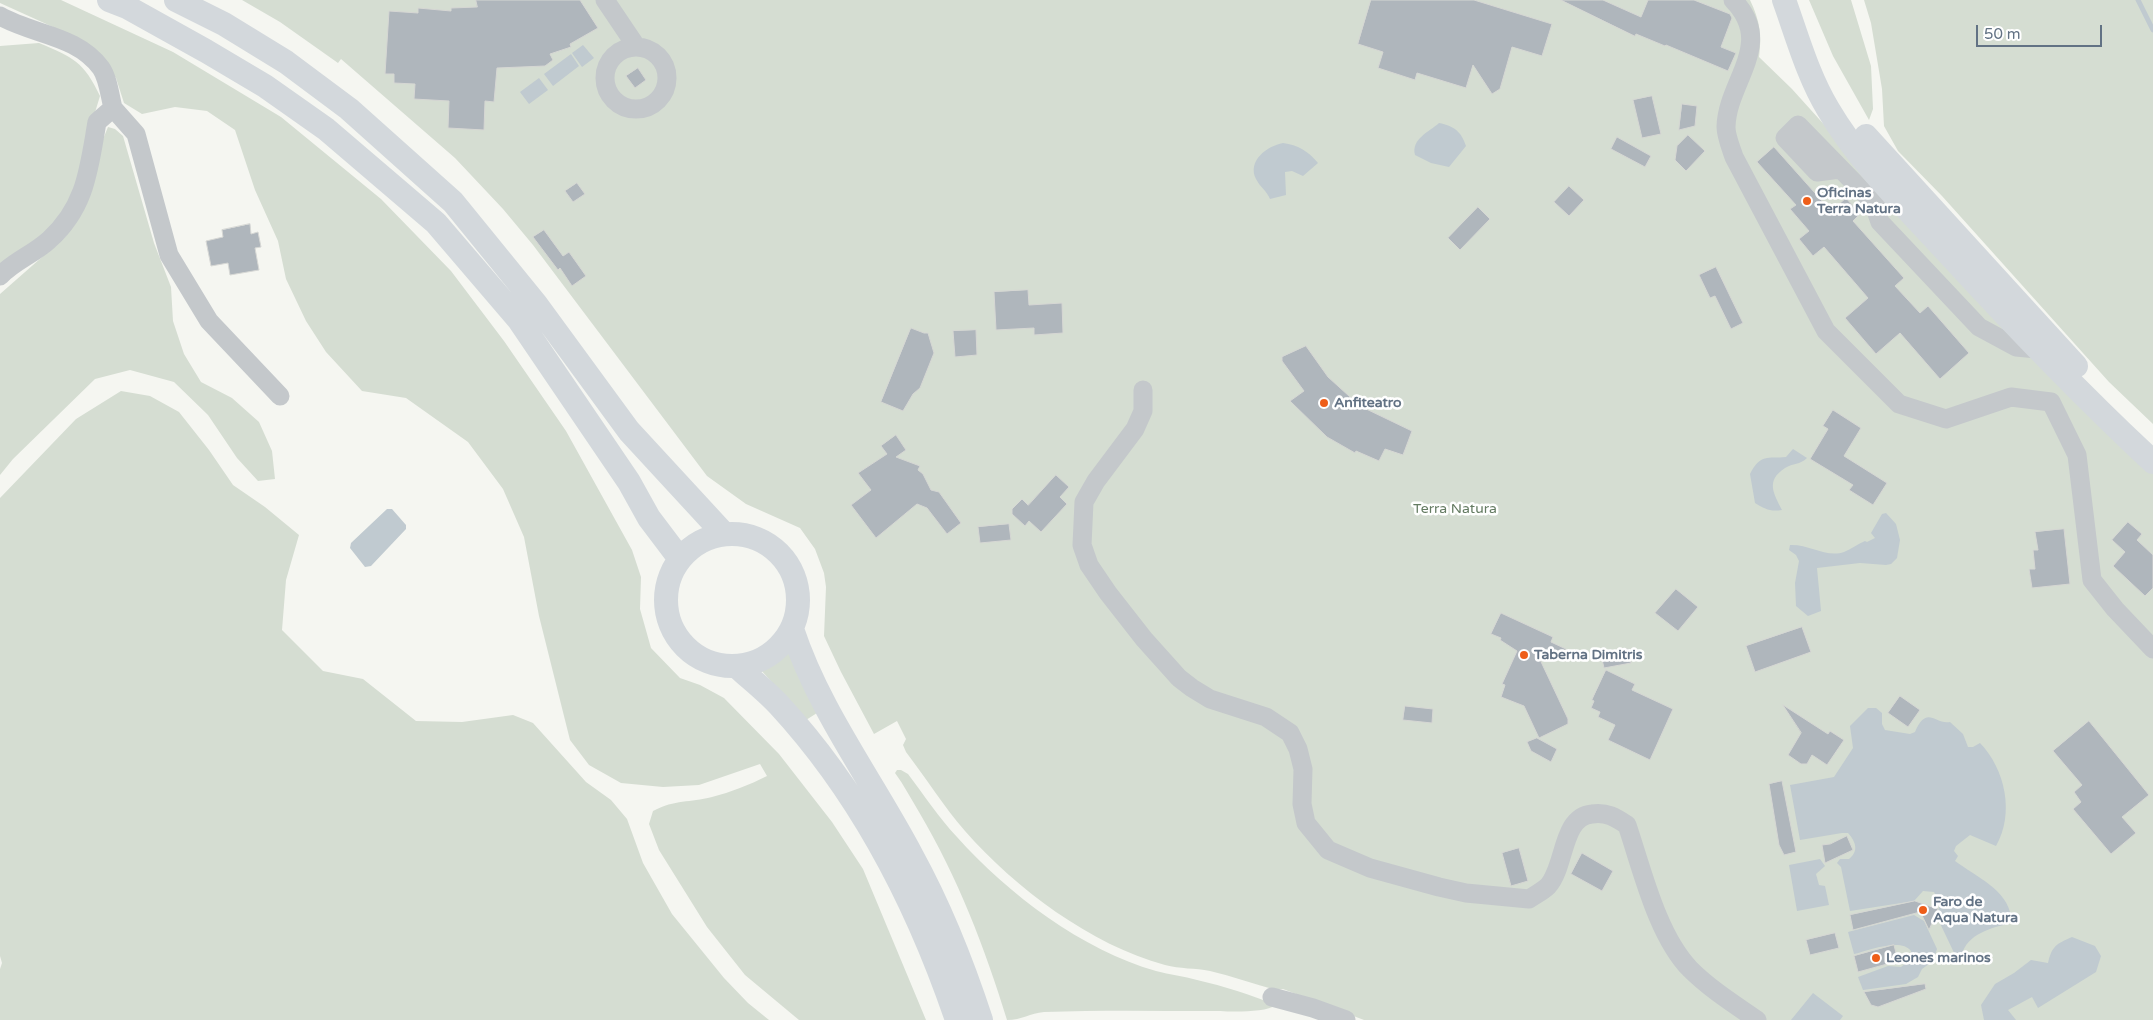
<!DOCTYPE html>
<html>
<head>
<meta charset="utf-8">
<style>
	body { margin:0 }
	#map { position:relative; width:2153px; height:1020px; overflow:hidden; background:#f5f6f1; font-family:"Varela Round",sans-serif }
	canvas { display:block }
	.scale { position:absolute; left:1976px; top:25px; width:126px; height:22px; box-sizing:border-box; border:2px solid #627284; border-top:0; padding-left:6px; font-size:15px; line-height:18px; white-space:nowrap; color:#627284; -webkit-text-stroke:4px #fff; paint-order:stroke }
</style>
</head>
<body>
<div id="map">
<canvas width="2153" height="1020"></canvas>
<div class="scale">50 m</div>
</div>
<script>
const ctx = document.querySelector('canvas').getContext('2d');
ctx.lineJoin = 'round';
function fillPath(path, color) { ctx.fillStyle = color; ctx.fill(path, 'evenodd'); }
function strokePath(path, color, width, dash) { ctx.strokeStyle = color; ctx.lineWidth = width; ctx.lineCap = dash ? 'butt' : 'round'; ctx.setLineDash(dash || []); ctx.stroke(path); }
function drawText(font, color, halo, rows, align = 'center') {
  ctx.font = font + ' "Varela Round",sans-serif'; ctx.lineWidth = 5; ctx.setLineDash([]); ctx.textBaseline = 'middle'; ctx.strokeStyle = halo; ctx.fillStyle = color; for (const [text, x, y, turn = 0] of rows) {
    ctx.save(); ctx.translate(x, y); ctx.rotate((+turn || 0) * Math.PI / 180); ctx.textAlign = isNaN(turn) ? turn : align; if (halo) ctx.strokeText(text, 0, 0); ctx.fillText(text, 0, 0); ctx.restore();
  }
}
fillPath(new Path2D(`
	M 0,0 L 61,0 L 173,52 L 281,117 L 381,199 L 451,271 L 504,341 L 566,431 L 632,550 L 641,577 L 640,609 L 651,648 L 680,678 L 700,685 L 724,698 L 779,754 L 832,822 L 863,869 L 926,1020 L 799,1020 L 745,975 L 707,927 L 659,850 L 649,824 L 653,811 C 676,799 689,803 712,797 C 731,792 749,785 767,776 L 760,764 L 699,785 L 663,787 L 621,783 L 589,765 L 570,740 L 539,616 L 524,537 L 503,489 L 468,442 L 406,398 L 362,391 L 326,352 L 306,321 L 286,279 L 278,241 L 255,190 L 235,130 L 207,111 L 175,107 L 142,114 L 124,103 L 116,78 L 94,51 L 64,32 L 0,3 Z
	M 242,0 L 1750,0 C 1760,21 1762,35 1759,57 L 1792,89 L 1847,150 L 2153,472 L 2153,1020 L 1364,1020 L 1283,989 L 1276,990 C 1254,984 1232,976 1210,971 C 1195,968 1180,969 1165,965 C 1091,945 1015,888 965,831 C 944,807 926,778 906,752 L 903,745 L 906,739 L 897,721 L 874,734 L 841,672 L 824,636 L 826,587 L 824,573 L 815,549 L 800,528 L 746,504 L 707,476 L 533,245 L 503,209 L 455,158 L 341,59 L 338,63 L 280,22 Z
	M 1809,0 L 1851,0 L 1871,66 L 1873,109 L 1869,120 L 1833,56 Z
	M 1864,0 L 2153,0 L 2153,424 L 2109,382 L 1942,196 L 1898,151 L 1884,126 L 1882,89 L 1871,23 Z
	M 39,43 C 73,57 84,62 100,96 L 89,132 L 86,158 L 69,205 L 55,225 L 0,269 L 0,46 Z
	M 108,127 L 115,129 L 123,136 L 154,243 L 171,287 L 173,321 L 184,354 L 201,382 L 232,398 L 259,422 L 272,451 L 275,479 L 258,481 L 237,458 L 208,415 L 174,382 L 130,370 L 95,379 L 13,459 L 0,475 L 0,294 L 66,236 L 84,209 L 101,144 Z
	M 121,391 L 150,396 L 179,412 L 209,450 L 233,485 L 265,507 L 299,535 L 286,580 L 282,630 L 323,671 L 363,679 L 416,721 L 462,722 L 513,715 L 533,723 L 586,782 L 611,800 L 627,819 L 643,863 L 672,914 L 724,978 L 748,1003 L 769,1020 L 0,1020 L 0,969 L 2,963 L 0,956 L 0,498 L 76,419 Z
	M 787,649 L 817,713 L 806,720 L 760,669 L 781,657 Z
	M 897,770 L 901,770 L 908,774 C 924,795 939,818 957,837 C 1008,894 1082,950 1156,971 C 1170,975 1184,976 1197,980 C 1224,986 1251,995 1276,1005 C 1264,1014 1224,1011 1208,1011 C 1154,1011 1099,1010 1044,1012 C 1030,1013 1022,1020 1007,1020 C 985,948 958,878 919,812 C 911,799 904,785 895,773 Z`), '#d5ddd2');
fillPath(new Path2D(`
	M 583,45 L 594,58 L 582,67 L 572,53 Z
	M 571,54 L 579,66 L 553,86 L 544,74 Z
	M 539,78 L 548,90 L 529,104 L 520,92 Z
	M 1439,123 C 1454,126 1461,131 1466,146 L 1449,167 L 1431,163 L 1415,155 C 1411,139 1429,132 1439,123 Z
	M 1283,143 C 1298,145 1308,151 1318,163 L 1303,176 L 1292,171 L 1285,172 L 1286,195 L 1270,199 C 1267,191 1260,187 1256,179 C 1247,161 1267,146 1283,143 Z
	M 1793,449 L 1807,458 C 1800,465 1793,463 1785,468 C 1765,481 1774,494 1782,510 C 1770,512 1765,509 1755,503 L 1750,474 C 1761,453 1767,459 1786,457 Z
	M 387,509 L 392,509 L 406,525 L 406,529 L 371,566 L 365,567 L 350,548 L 351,543 Z
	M 1886,513 L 1896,524 L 1900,540 L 1897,558 L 1891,564 L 1886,565 L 1860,563 L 1817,568 L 1821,611 L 1808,616 L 1796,606 L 1795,583 L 1799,561 L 1796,555 L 1789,550 L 1790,545 C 1809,544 1826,558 1844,552 C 1851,549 1858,544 1865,541 L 1867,542 L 1875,538 L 1871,533 L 1882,514 Z
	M 1868,708 L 1876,708 L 1882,713 L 1882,724 L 1885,730 L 1910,734 L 1915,732 C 1927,704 1935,725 1950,722 L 1963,734 L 1968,747 L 1973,747 L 1980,743 C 2005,769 2015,813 1996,846 L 1970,835 L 1956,846 L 1954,851 L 1958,856 L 1955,861 C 1975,876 2008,890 2011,917 L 2007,924 C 1987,929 1964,936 1961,959 L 1957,959 L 1937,917 L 1940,903 L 1934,892 L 1923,891 L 1914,901 L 1850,911 L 1841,867 L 1837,863 L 1840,859 L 1849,859 C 1859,851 1856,842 1848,833 L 1842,833 L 1800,840 L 1790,785 L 1834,777 L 1853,748 L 1850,726 Z
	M 1820,859 L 1825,866 L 1816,874 L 1819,885 L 1825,886 L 1829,905 L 1797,911 L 1789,865 Z
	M 1914,915 L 1924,921 L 1937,949 L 1933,961 L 1922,969 L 1918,977 L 1906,984 L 1863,990 L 1858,977 L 1888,966 L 1901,967 L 1910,960 L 1911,951 C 1901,937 1867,951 1854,954 L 1848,932 Z
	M 2072,937 L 2095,946 L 2101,956 L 2096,972 L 2038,1008 L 2032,997 L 2008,1010 L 2016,1020 L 1984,1020 L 1981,1005 L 1995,984 L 2014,973 L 2031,960 L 2048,963 C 2052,946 2056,944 2072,937 Z
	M 1813,993 L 1843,1016 L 1840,1020 L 1791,1020 Z`), '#c0cad0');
strokePath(new Path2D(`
	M 2138,0 L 2153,30`), '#c0cad0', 5);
const building = new Path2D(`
	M 476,0 L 580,0 L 598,28 L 570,44 L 571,47 L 550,54 L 553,60 L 545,66 L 497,68 L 494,102 L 485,101 L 484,130 L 448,128 L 449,101 L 414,99 L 415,84 L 394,83 L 394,74 L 385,74 L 389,11 L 418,13 L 418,8 L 451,11 L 451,8 L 477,7 Z
	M 1371,0 L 1474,0 L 1552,24 L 1542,56 L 1512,47 L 1500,89 L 1492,94 L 1473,65 L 1466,88 L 1417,73 L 1415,80 L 1378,68 L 1383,52 L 1358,44 Z
	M 1561,0 L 1603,0 L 1641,17 L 1648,0 L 1694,0 L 1730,14 L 1732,18 L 1721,47 L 1736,53 L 1728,71 L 1666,45 L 1665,46 L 1636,34 L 1635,36 Z
	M 638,68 L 646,80 L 635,88 L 626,76 Z
	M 1652,96 L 1661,134 L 1642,138 L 1633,100 Z
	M 1682,104 L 1697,106 L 1695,126 L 1679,130 Z
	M 1688,135 L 1705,151 L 1686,171 L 1675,160 L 1677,146 Z
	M 1617,137 L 1651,156 L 1645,167 L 1611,149 Z
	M 1774,147 L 1831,211 L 1846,198 L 1860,214 L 1853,221 L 1904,278 L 1895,286 L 1920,313 L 1928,306 L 1969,353 L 1940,379 L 1900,333 L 1876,354 L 1845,318 L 1868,298 L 1824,247 L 1813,256 L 1799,239 L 1809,231 L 1790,209 L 1796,205 L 1757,162 Z
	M 577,183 L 585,194 L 573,202 L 565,191 Z
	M 1569,186 L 1584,200 L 1569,216 L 1554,202 Z
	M 1478,207 L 1490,219 L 1460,250 L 1448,238 Z
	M 250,224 L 251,234 L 258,232 L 261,247 L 255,248 L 259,270 L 230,275 L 228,263 L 211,266 L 206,241 L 223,237 L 222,230 Z
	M 544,230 L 563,256 L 569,252 L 586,276 L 572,286 L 560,268 L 558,270 L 533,237 Z
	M 1716,267 L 1743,323 L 1731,329 L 1715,296 L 1710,298 L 1699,275 Z
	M 1028,290 L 1029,305 L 1062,303 L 1063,333 L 1034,335 L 1034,328 L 996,330 L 994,292 Z
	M 911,328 L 924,333 L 928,333 L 934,353 L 920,388 L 913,394 L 903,411 L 881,402 Z
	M 976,330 L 977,355 L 955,357 L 953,331 Z
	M 1306,346 L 1328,377 L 1360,406 L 1412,431 L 1403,455 L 1385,449 L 1379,461 L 1356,451 L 1355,453 L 1327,437 L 1290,401 L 1304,391 L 1282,361 L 1282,357 Z
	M 1833,410 L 1861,428 L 1844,456 L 1887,483 L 1873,505 L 1849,490 L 1853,485 L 1810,459 L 1828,429 L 1823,426 Z
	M 896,435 L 906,450 L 896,457 L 920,466 L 918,470 L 923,474 L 931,490 L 939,492 L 961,523 L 947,534 L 927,508 L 917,504 L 876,538 L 851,505 L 871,490 L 858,473 L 887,454 L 881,446 Z
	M 1056,475 L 1069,487 L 1060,497 L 1067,504 L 1041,532 L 1029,521 L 1025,526 L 1012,514 L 1012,509 L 1022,499 L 1028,505 Z
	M 2128,522 L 2142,534 L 2137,540 L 2153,555 L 2153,588 L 2145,596 L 2113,566 L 2125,552 L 2112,540 Z
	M 1009,524 L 1011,540 L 980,543 L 978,527 Z
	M 2064,529 L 2070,584 L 2032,588 L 2029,569 L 2035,569 L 2033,550 L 2038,550 L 2035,532 Z
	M 1676,589 L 1698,607 L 1678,631 L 1655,613 Z
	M 1501,613 L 1553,637 L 1551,642 L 1566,649 L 1560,660 L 1535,649 L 1568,719 L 1568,724 L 1539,738 L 1524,706 L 1501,697 L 1505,685 L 1502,684 L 1517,651 L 1500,640 L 1501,638 L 1491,634 Z
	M 1802,627 L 1811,652 L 1755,672 L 1746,646 Z
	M 1628,649 L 1631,663 L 1604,668 L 1601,655 Z
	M 1606,670 L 1635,684 L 1632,690 L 1673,709 L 1650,760 L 1608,740 L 1615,725 L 1598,717 L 1600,712 L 1591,708 L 1594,701 L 1592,700 Z
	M 1900,696 L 1920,710 L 1908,727 L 1888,713 Z
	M 1783,705 L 1828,734 L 1830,731 L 1844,740 L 1827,765 L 1812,755 L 1807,764 L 1801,764 L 1788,755 L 1801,733 Z
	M 1405,706 L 1433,709 L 1432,723 L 1403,720 Z
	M 2089,721 L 2149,795 L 2122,817 L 2136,833 L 2111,854 L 2073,809 L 2081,802 L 2074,792 L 2082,785 L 2053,751 Z
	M 1537,738 L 1557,749 L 1551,762 L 1531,751 L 1527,742 Z
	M 1782,781 L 1796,852 L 1784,855 L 1779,845 L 1769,784 Z
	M 1847,836 L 1853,850 L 1825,863 L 1822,845 L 1830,844 Z
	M 1519,848 L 1528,881 L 1511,886 L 1502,853 Z
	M 1582,853 L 1613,871 L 1602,891 L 1571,874 Z
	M 1915,901 L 1938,909 L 1929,930 L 1919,909 L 1920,912 L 1853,930 L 1850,915 Z
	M 1835,933 L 1839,948 L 1810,955 L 1806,940 Z
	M 1894,945 L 1898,961 L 1858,972 L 1854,956 Z
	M 1925,984 L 1926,989 L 1878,1007 L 1871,1005 L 1864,992 Z`);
fillPath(building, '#afb6bc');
strokePath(building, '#d6d7d4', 1);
strokePath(new Path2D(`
	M 605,0 L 636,46
	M 1733,0 C 1776,44 1727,81 1726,127 C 1726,136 1731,148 1734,157 L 1826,331 L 1899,404 L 1946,419 L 2011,397 L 2051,402 L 2077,455 L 2092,580 L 2115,609 L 2153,649
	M 0,16 C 33,35 77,35 101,68 C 108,78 110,96 113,108 L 97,122 C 89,168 86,207 49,240 C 34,254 14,261 0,276
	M605 78a31 31 0 1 1 62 0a31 31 0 1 1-62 0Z
	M 113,108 L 136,134 L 169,255 L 209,321 L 280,396
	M 1840,169 L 1817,172 L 1785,138 L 1798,125 L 1873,202
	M 1887,187 L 1873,202 L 1880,222 L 1979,327 L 2016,347 L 2037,349
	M 1143,390 L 1143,411 L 1135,429 L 1096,481 L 1084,502 L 1082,545 L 1089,565 L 1108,593 L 1144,639 L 1179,678 L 1192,688 L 1210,699 L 1266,717 L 1290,733 L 1298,749 L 1303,769 L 1302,804 L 1306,823 L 1328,850 L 1370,868 L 1439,887 L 1466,893 L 1529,899 C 1535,895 1543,891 1548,886 C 1566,866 1561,817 1592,814 C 1607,812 1615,817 1627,825 C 1642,869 1657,935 1690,969 C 1710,989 1734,1004 1757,1020
	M 1272,997 L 1313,1008 L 1346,1020`), '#c4c8cb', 19);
strokePath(new Path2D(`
	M 109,0 L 127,7 L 206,51 L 265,86 L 326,129 L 436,223 L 519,320 L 629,482 L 649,518 L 680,559
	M 176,0 L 224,24 L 286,62 L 349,109 L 453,202 L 536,304 L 629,431 L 724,534
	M 1784,0 C 1797,36 1808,76 1828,109 C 1859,162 1905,206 1946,251 C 2013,324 2081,395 2153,462
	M 1866,136 L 2076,366
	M666 600a66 66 0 1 1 132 0a66 66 0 1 1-132 0Z
	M 792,629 C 819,711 872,780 912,856 C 940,907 963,965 981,1020
	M 737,667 C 751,679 766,691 779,705 C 862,795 918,905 957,1020`), '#d3d8dc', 24);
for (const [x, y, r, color] of [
	[1807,201,5,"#ee5e19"],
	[1324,403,5,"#ee5e19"],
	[1524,655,5,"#ee5e19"],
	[1923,910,5,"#ee5e19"],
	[1876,958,5,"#ee5e19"]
]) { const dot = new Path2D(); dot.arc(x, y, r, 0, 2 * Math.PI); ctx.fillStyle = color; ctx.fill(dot); strokePath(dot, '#fff', 2); }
drawText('bold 14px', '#627284', '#fff', [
	["Oficinas",1817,193],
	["Terra Natura",1817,209],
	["Anfiteatro",1334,403],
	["Taberna Dimitris",1534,655],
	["Faro de",1933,902],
	["Aqua Natura",1933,918],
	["Leones marinos",1886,958]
], 'left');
drawText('14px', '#647b62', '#fff', [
	["Terra Natura",1455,509]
]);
</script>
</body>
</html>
